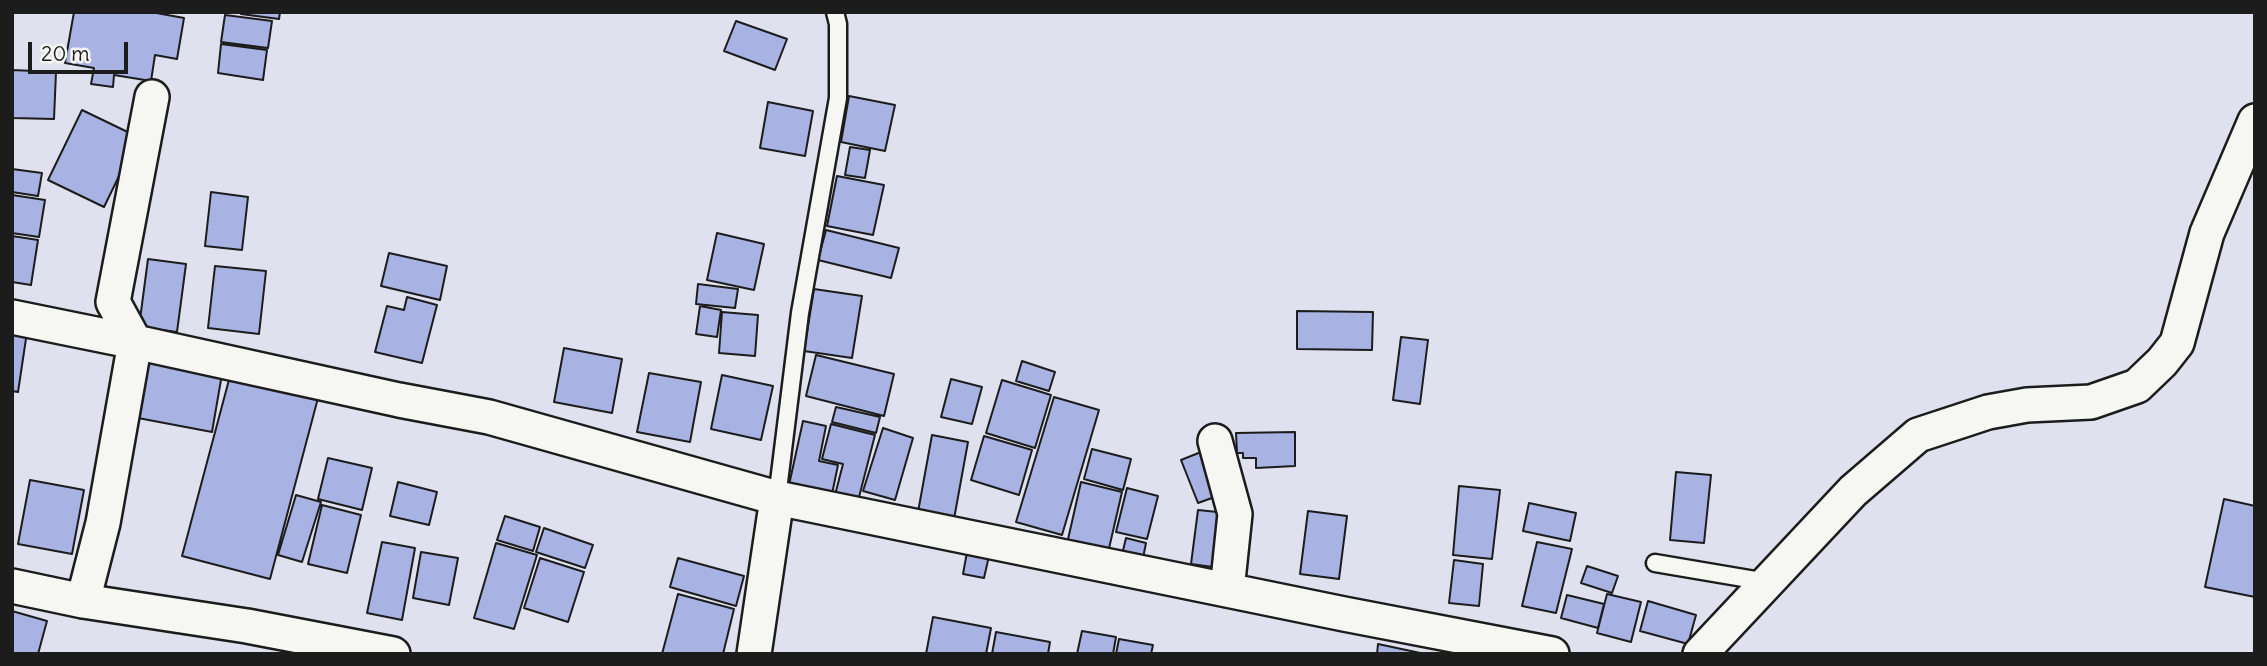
<!DOCTYPE html>
<html>
<head>
<meta charset="utf-8">
<style>
	body { margin:0 }
	#map { position:relative; width:2267px; height:666px; overflow:hidden; background:#dfe2ee; font-family:Delius,sans-serif }
	canvas { display:block }
	.frame { position:absolute; inset:0; border:14px solid #1c1c1c; pointer-events:none }
	.scale { position:absolute; left:28px; top:42px; width:100px; height:32px; box-sizing:border-box; border:4px solid #1c1c1c; border-top:0; padding-left:9px; font-size:21px; line-height:24px; white-space:nowrap; color:#1c1c1c; -webkit-text-stroke:5px #f6f6f2; paint-order:stroke }
</style>
</head>
<body>
<div id="map">
<canvas width="2267" height="666"></canvas>
<div class="frame"></div>
<div class="scale">20 m</div>
</div>
<script>
const ctx = document.querySelector('canvas').getContext('2d');
ctx.lineJoin = 'round';
function fillPath(path, color) { ctx.fillStyle = color; ctx.fill(path, 'evenodd'); }
function strokePath(path, color, width, dash) { ctx.strokeStyle = color; ctx.lineWidth = width; ctx.lineCap = dash ? 'butt' : 'round'; ctx.setLineDash(dash || []); ctx.stroke(path); }
const building = new Path2D(`
	M 74,12 L 151,12 L 184,18 L 177,59 L 155,55 L 151,81 L 114,75 L 113,87 L 91,84 L 94,68 L 65,63 Z
	M 241,12 L 280,12 L 279,19 L 241,14 Z
	M 225,15 L 272,21 L 268,48 L 221,42 Z
	M 736,21 L 787,39 L 775,70 L 724,51 Z
	M 221,44 L 267,50 L 263,80 L 218,73 Z
	M 12,70 L 56,72 L 54,119 L 12,118 Z
	M 849,96 L 895,105 L 885,151 L 841,142 Z
	M 768,102 L 813,111 L 805,156 L 760,148 Z
	M 82,110 L 138,137 L 104,207 L 48,180 Z
	M 850,147 L 870,150 L 865,178 L 845,175 Z
	M 12,169 L 42,173 L 38,196 L 12,192 Z
	M 837,176 L 884,185 L 873,235 L 827,226 Z
	M 211,192 L 248,197 L 242,250 L 205,246 Z
	M 12,195 L 45,200 L 39,237 L 12,233 Z
	M 826,230 L 899,248 L 891,278 L 818,260 Z
	M 717,233 L 764,244 L 754,290 L 707,280 Z
	M 12,236 L 38,240 L 31,285 L 12,282 Z
	M 389,253 L 447,266 L 440,300 L 381,286 Z
	M 148,259 L 186,264 L 177,332 L 139,327 Z
	M 215,266 L 266,271 L 259,334 L 208,328 Z
	M 698,284 L 738,289 L 735,308 L 696,304 Z
	M 814,289 L 862,296 L 852,358 L 804,351 Z
	M 407,297 L 437,305 L 422,363 L 375,352 L 387,306 L 404,310 Z
	M 700,306 L 721,310 L 717,337 L 696,334 Z
	M 1297,311 L 1373,312 L 1372,350 L 1297,349 Z
	M 722,312 L 758,315 L 755,356 L 719,353 Z
	M 12,330 L 27,332 L 18,392 L 12,391 Z
	M 1401,337 L 1428,340 L 1420,404 L 1393,400 Z
	M 564,348 L 622,359 L 612,413 L 554,402 Z
	M 816,355 L 894,374 L 884,416 L 806,396 Z
	M 149,361 L 222,374 L 212,432 L 138,418 Z
	M 1022,361 L 1055,372 L 1049,391 L 1016,381 Z
	M 649,373 L 701,382 L 690,442 L 637,432 Z
	M 722,375 L 773,386 L 761,440 L 711,429 Z
	M 230,376 L 318,398 L 270,579 L 182,556 Z
	M 951,379 L 982,387 L 972,424 L 941,417 Z
	M 1002,380 L 1051,395 L 1035,448 L 986,433 Z
	M 1054,397 L 1099,410 L 1062,535 L 1016,522 Z
	M 836,407 L 880,417 L 876,433 L 832,422 Z
	M 803,421 L 826,426 L 819,461 L 838,465 L 832,494 L 789,485 Z
	M 831,424 L 875,435 L 858,501 L 835,495 L 843,464 L 822,459 Z
	M 883,428 L 913,438 L 895,500 L 863,491 Z
	M 1295,432 L 1295,466 L 1256,468 L 1256,458 L 1243,458 L 1243,453 L 1237,453 L 1236,433 Z
	M 932,435 L 968,442 L 954,519 L 918,512 Z
	M 984,436 L 1032,450 L 1019,495 L 971,480 Z
	M 1092,449 L 1131,459 L 1123,490 L 1084,479 Z
	M 1206,450 L 1223,494 L 1198,503 L 1181,460 Z
	M 328,458 L 372,468 L 362,510 L 318,499 Z
	M 1676,472 L 1711,475 L 1704,543 L 1670,540 Z
	M 30,480 L 84,490 L 72,554 L 18,544 Z
	M 398,482 L 437,492 L 429,525 L 390,516 Z
	M 1081,482 L 1122,492 L 1107,557 L 1066,548 Z
	M 1459,486 L 1500,490 L 1492,559 L 1453,555 Z
	M 1127,488 L 1158,496 L 1147,539 L 1116,532 Z
	M 296,495 L 321,502 L 302,562 L 278,555 Z
	M 2224,499 L 2255,506 L 2255,597 L 2205,587 Z
	M 1529,503 L 1576,513 L 1570,541 L 1523,531 Z
	M 322,505 L 361,515 L 347,573 L 308,564 Z
	M 1198,510 L 1227,513 L 1220,568 L 1191,564 Z
	M 1308,511 L 1347,516 L 1339,579 L 1300,574 Z
	M 505,516 L 540,527 L 533,551 L 497,540 Z
	M 544,528 L 593,545 L 585,568 L 536,552 Z
	M 1126,538 L 1146,543 L 1141,568 L 1120,563 Z
	M 382,542 L 415,548 L 402,620 L 367,613 Z
	M 1537,542 L 1572,549 L 1556,613 L 1522,606 Z
	M 496,543 L 537,555 L 514,629 L 474,618 Z
	M 421,552 L 458,558 L 449,605 L 413,598 Z
	M 967,552 L 989,556 L 984,578 L 963,574 Z
	M 540,558 L 584,572 L 568,622 L 524,608 Z
	M 678,558 L 744,576 L 736,606 L 670,587 Z
	M 1454,560 L 1483,564 L 1479,606 L 1449,603 Z
	M 1587,566 L 1618,576 L 1612,593 L 1581,583 Z
	M 678,594 L 734,609 L 723,654 L 662,654 Z
	M 1607,594 L 1641,602 L 1631,642 L 1597,633 Z
	M 1567,595 L 1604,604 L 1598,628 L 1561,618 Z
	M 1648,601 L 1696,615 L 1688,644 L 1640,631 Z
	M 12,611 L 47,621 L 38,654 L 12,654 Z
	M 933,617 L 991,628 L 986,654 L 926,654 Z
	M 1082,631 L 1116,637 L 1113,654 L 1077,654 Z
	M 996,632 L 1050,642 L 1048,654 L 992,654 Z
	M 1119,639 L 1153,645 L 1151,654 L 1116,654 Z
	M 1378,644 L 1425,654 L 1377,654 Z`);
fillPath(building, '#a8b3e4');
strokePath(building, '#1c1c1c', 2);
const service = new Path2D(`
	M 777,498 L 800,313 L 838,98 L 838,24 L 835,12
	M 1655,563 L 1767,582`);
const minor = new Path2D(`
	M 12,317 L 135,342 L 399,400 L 489,417 L 777,498 L 1344,614 L 1552,654
	M 1215,441 L 1235,514 L 1227,590
	M 12,586 L 83,601 L 247,626 L 393,654
	M 83,601 L 103,523 L 135,342 L 113,302 L 152,97
	M 754,654 L 777,498
	M 1700,654 L 1853,491 L 1918,435 L 1988,412 L 2027,405 L 2091,402 L 2137,386 L 2162,362 L 2177,343 L 2207,233 L 2255,121`);
strokePath(service, '#1c1c1c', 21);
strokePath(minor, '#1c1c1c', 38);
strokePath(service, '#f6f6f2', 16);
strokePath(minor, '#f6f6f2', 33);
</script>
</body>
</html>
